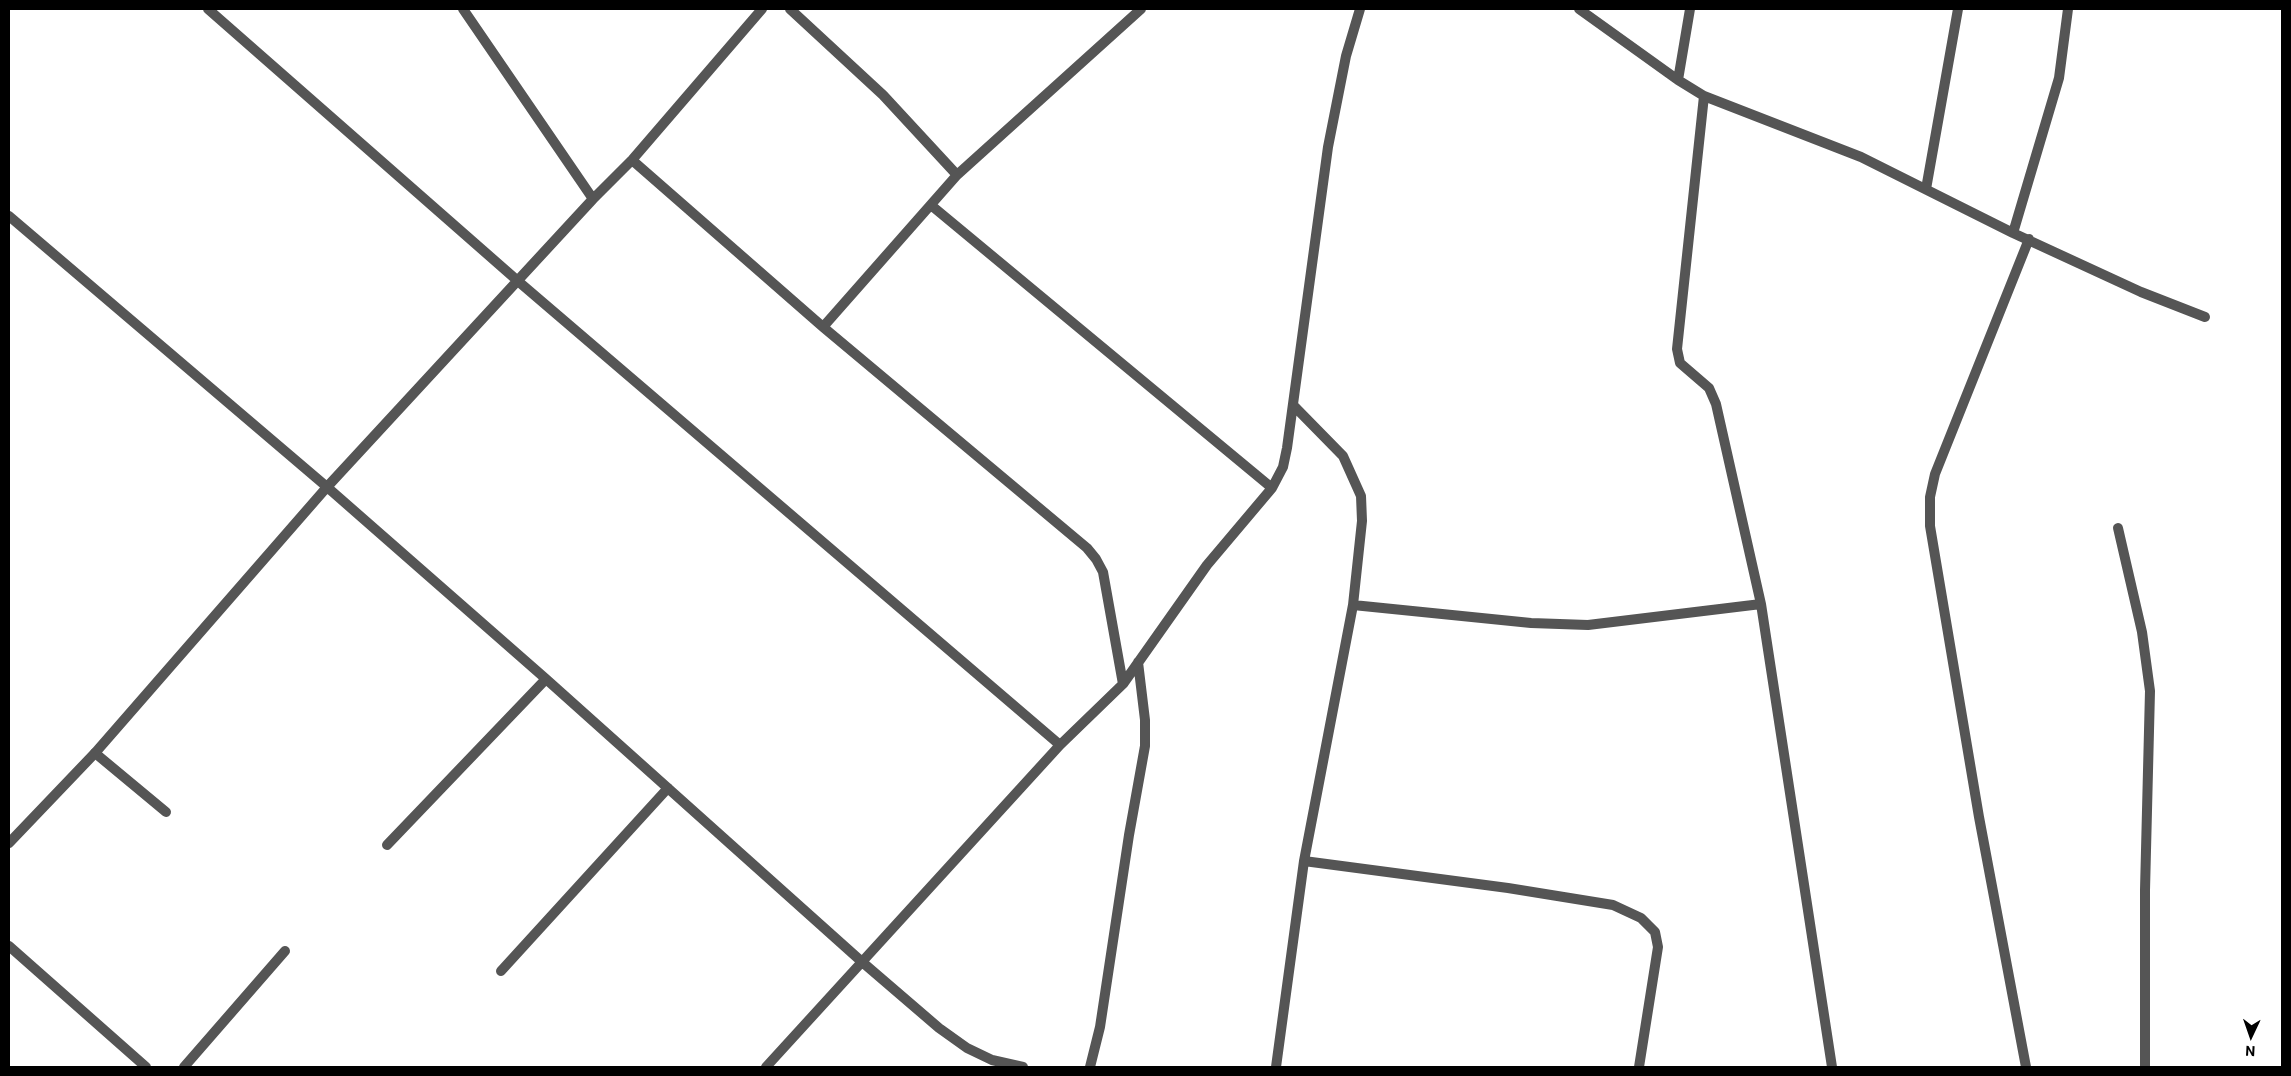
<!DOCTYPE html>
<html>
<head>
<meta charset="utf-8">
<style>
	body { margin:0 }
	#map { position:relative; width:2291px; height:1076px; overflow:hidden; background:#fff; font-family:Roboto,sans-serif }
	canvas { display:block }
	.frame { position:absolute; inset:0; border:10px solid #000; pointer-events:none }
	.north { position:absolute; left:2226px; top:1011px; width:50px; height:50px; -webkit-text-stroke:4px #fff; paint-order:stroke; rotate:183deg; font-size:14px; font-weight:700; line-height:20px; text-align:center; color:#000 }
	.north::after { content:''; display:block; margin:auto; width:18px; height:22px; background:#000; clip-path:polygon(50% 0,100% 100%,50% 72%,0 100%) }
</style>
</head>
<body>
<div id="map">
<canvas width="2291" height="1076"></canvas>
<div class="frame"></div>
<div class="north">N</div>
</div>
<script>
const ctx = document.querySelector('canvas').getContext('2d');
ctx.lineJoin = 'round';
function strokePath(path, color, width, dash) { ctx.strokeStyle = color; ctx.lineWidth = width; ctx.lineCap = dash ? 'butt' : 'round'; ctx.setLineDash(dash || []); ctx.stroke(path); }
strokePath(new Path2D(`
	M 95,753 L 166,812`), '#555', 10);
strokePath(new Path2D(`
	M 208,9 L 519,282 L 1060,745
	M 463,9 L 593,199
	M 790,9 L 883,95 L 957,175
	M 1579,9 L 1678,80 L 1704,96
	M 1678,80 L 1690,9
	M 632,160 L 823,327 L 1087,548 L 1096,559 L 1103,572 L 1123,684
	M 1926,189 L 1958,9
	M 932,206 L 1272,488
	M 9,216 L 327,487 L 546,679 L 861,961 L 939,1028 L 967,1048 L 992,1060 L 1023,1067
	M 2013,233 L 2059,78 L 2068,9
	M 823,327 L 957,175 L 1141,9
	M 2118,528 L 2142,632 L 2150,691 L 2145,890 L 2145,1067
	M 1353,605 L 1531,623 L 1588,625 L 1761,604
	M 9,843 L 95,753 L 327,487 L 593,199 L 632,160 L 762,9
	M 387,845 L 546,679
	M 1304,861 L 1508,888 L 1613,905 L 1641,918 L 1655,932 L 1658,947 L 1639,1067
	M 9,946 L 146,1067
	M 501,971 L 668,788
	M 184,1067 L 285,951
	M 766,1067 L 1060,745 L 1123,684 L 1207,565 L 1272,488 L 1283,467 L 1287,448 L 1328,147 L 1346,56 L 1360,9
	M 1090,1067 L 1100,1027 L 1129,835 L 1145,746 L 1145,720 L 1138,662
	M 1276,1067 L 1304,861 L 1353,605 L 1362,521 L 1361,496 L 1343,456 L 1293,405
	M 1832,1067 L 1761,604 L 1716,404 L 1709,388 L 1680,363 L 1677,349 L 1704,96 L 1861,157 L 2013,233 L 2141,292 L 2205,317
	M 2026,1067 L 1979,817 L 1930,526 L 1930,497 L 1935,474 L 2029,239`), '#555', 10);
</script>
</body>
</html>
